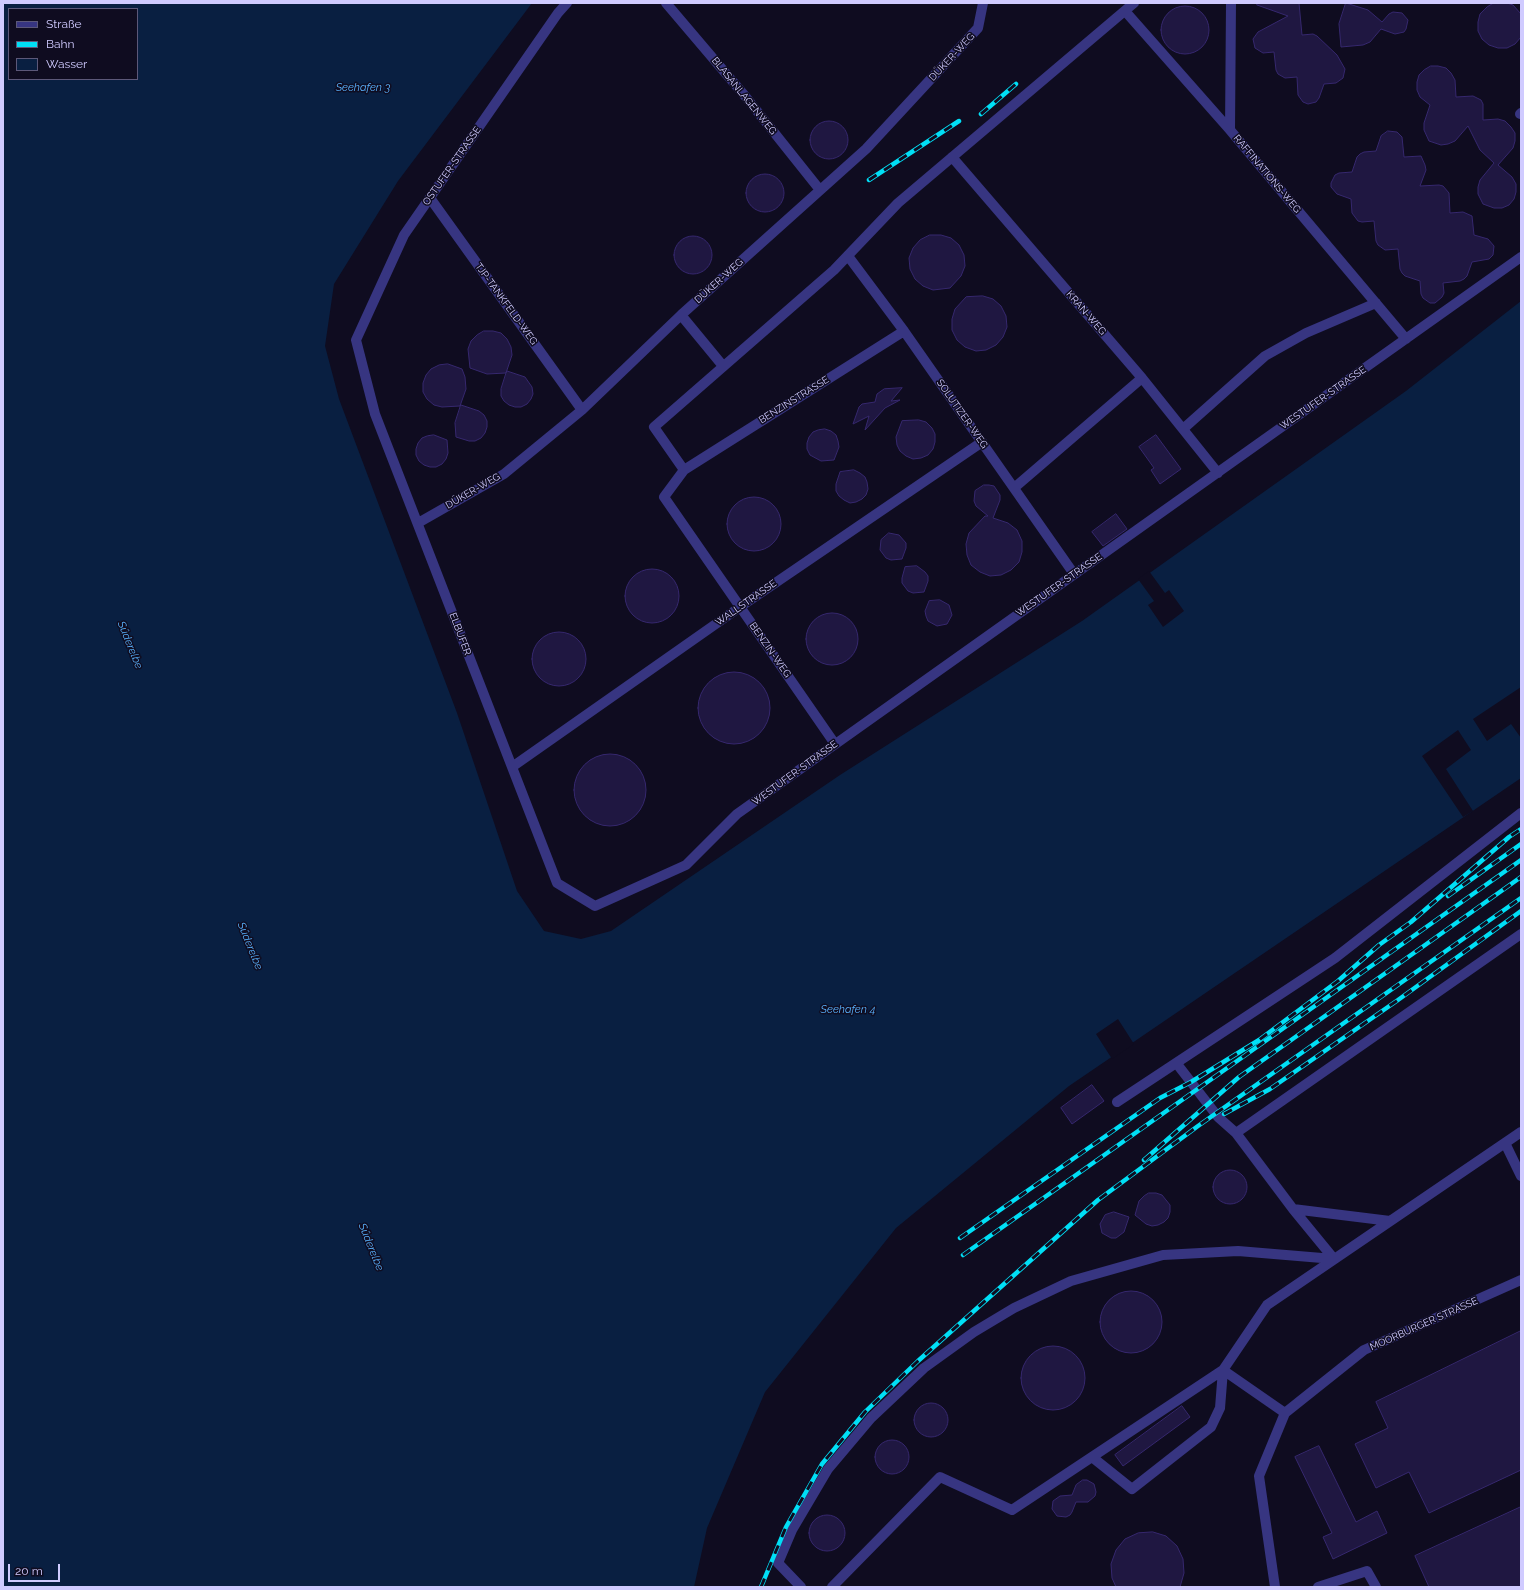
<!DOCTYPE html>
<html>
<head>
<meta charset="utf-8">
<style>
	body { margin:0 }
	#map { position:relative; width:1524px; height:1590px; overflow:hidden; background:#0f0c20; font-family:Raleway,sans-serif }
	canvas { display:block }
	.frame { position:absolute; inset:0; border:4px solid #d0cbff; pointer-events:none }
	.legend { position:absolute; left:8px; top:8px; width:130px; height:72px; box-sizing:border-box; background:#0f0c20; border:1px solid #5c5879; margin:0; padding:5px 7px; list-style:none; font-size:12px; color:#d0cbff }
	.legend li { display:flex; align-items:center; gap:8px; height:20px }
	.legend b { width:20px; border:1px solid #5c5879 }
	.scale { position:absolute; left:8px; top:1564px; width:52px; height:18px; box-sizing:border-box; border:2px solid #d0cbff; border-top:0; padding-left:5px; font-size:12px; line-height:14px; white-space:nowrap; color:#d0cbff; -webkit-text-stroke:3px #0f0c20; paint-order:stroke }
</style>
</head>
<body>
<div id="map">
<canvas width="1524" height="1590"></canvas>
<div class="frame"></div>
<ul class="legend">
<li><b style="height:5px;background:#373581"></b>Straße</li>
<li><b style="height:5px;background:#00dff6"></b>Bahn</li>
<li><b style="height:11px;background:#091f41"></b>Wasser</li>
</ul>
<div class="scale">20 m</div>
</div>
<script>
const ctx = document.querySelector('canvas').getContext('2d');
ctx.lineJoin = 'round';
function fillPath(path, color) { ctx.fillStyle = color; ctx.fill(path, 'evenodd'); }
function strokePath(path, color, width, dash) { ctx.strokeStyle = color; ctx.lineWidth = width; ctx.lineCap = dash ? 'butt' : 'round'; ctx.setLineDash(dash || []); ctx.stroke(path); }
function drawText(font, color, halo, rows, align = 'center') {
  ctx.font = font + ' Raleway,sans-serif'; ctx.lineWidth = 3; ctx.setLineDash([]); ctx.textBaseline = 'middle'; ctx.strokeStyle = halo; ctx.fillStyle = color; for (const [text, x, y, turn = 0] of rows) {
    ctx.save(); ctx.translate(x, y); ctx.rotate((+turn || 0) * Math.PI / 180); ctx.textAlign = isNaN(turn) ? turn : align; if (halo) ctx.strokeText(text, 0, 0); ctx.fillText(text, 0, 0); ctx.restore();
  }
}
fillPath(new Path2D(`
	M 3,3 L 532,3 L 398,181 L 334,284 L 325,346 L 339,399 L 457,713 L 517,891 L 544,931 L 581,939 L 611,931 L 840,775 L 1082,621 L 1406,391 L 1521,301 L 1521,778 L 1069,1086 L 896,1228 L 765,1392 L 707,1528 L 694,1587 L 3,1587 ZM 9,9 L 137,9 L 137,79 L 9,79 Z`), '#091f41');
fillPath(new Path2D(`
	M 1149,571 L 1165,593 L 1169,590 L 1184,611 L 1163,627 L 1148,605 L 1154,601 L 1138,579 Z
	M 1521,687 L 1521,738 L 1511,724 L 1487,741 L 1473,719 Z
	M 1458,730 L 1471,750 L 1446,769 L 1473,811 L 1463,817 L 1422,756 Z
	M 1118,1019 L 1134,1044 L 1112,1059 L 1096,1034 Z`), '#0f0c20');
const building = new Path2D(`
	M 1258,3 L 1299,3 L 1302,35 L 1313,34 L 1317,36 L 1337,55 L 1345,69 L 1343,78 L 1336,83 L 1324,84 L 1319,98 L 1316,102 L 1308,104 L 1303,102 L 1298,95 L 1297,77 L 1285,78 L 1278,74 L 1276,70 L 1274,52 L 1263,53 L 1255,48 L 1253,39 L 1258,32 L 1288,16 L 1257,5 Z
	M 1346,3 L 1368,10 L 1382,22 L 1389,14 L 1393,12 L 1402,13 L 1408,20 L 1406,29 L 1404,32 L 1395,34 L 1381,29 L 1370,42 L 1363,45 L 1341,47 L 1339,24 Z
	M 1494,3 L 1507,3 L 1513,5 L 1521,14 L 1521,37 L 1515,44 L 1507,48 L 1498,48 L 1489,45 L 1482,39 L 1478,31 L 1478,22 L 1480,14 L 1487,7 Z
	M1161 30a24 24 0 1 1 48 0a24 24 0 1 1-48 0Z
	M 1431,66 L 1438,66 L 1446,68 L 1451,73 L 1455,80 L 1456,97 L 1473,96 L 1481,100 L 1483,104 L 1483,120 L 1498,119 L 1505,121 L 1511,127 L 1515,133 L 1515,141 L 1513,148 L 1498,165 L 1512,177 L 1516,184 L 1516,192 L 1514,199 L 1509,205 L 1502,208 L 1494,208 L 1483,204 L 1478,194 L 1478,187 L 1480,180 L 1494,163 L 1480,150 L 1468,126 L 1455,141 L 1448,144 L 1441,145 L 1429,141 L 1424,130 L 1424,123 L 1430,105 L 1420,97 L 1417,90 L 1417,82 L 1419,75 L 1424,70 Z
	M810 140a19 19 0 1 1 38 0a19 19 0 1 1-38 0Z
	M 1388,131 L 1397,132 L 1402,137 L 1404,157 L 1421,156 L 1425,165 L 1426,170 L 1420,186 L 1439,185 L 1443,186 L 1449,193 L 1450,213 L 1463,212 L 1472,216 L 1474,235 L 1488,239 L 1494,246 L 1493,255 L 1489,259 L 1472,262 L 1467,276 L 1464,279 L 1460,281 L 1443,283 L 1444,293 L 1442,297 L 1435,303 L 1430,303 L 1423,298 L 1421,294 L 1420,281 L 1405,276 L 1402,273 L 1400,269 L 1398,249 L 1385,250 L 1378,245 L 1376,241 L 1374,221 L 1362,222 L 1358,221 L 1352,213 L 1351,199 L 1337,194 L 1331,187 L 1331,183 L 1335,175 L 1339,173 L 1352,172 L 1357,157 L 1360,154 L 1364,152 L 1376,151 L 1381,136 Z
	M746 193a19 19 0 1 1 38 0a19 19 0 1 1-38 0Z
	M 930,235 L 941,235 L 951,238 L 959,245 L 964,255 L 965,266 L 961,276 L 950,288 L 933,290 L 923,286 L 915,279 L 910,269 L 909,258 L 913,248 L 920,240 Z
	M674 255a19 19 0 1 1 38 0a19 19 0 1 1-38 0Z
	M 983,296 L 993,299 L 1001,306 L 1006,316 L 1007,327 L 1003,337 L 996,345 L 986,350 L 976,351 L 965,347 L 957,340 L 952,330 L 952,319 L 955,309 L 966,297 Z
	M 484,331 L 493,331 L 501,333 L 507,339 L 511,347 L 512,355 L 506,373 L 487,374 L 470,368 L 468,349 L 471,341 L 477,335 Z
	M 448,364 L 462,369 L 465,377 L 466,389 L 460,406 L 442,407 L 434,405 L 427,399 L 423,392 L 423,383 L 426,375 L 431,369 L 439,365 Z
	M 507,371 L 525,377 L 532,387 L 533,394 L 531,399 L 527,404 L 521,407 L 515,407 L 509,405 L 504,401 L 501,396 L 501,389 Z
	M 902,388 L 891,401 L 900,400 L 885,408 L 865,430 L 869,416 L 853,424 L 859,407 L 862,404 L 875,402 L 877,394 L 884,389 Z
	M 461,405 L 479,411 L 484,415 L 487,421 L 487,427 L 485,433 L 481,438 L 475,441 L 469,441 L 456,437 L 455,423 Z
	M 919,420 L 926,422 L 932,428 L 935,434 L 935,442 L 933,449 L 928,455 L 921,458 L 913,459 L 906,456 L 900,451 L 897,445 L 896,437 L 902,421 Z
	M 825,429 L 831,431 L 836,435 L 838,441 L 839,447 L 834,460 L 821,461 L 810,455 L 807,449 L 807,443 L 809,437 L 813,432 L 818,430 Z
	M 434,435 L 447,440 L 448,453 L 446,459 L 442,464 L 436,467 L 430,467 L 424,465 L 419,461 L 416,455 L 416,449 L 418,443 L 422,438 L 427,436 Z
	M 1156,435 L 1181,469 L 1160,484 L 1151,470 L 1154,468 L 1139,447 Z
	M 854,470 L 860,473 L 865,477 L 867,482 L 868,489 L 866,495 L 862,499 L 856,502 L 850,503 L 844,500 L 839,496 L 836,491 L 836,484 L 840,472 Z
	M 984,485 L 989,485 L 994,486 L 1000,495 L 1000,500 L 993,518 L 1008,523 L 1017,530 L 1022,541 L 1022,552 L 1019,562 L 1011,570 L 1001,575 L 990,576 L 980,572 L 971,565 L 967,555 L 966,544 L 969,533 L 985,516 L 988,516 L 976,506 L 974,501 L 975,491 Z
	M727 524a27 27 0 1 1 54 0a27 27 0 1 1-54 0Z
	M 1116,514 L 1127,529 L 1103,546 L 1092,532 Z
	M 889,533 L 899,535 L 906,543 L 906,548 L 902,559 L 891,560 L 886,558 L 880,550 L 881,540 Z
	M 917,566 L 925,572 L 928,576 L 928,581 L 924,592 L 913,593 L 908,591 L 902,583 L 902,578 L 905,567 Z
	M625 596a27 27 0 1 1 54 0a27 27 0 1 1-54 0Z
	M 940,600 L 949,605 L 952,615 L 947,624 L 937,626 L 928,621 L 926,616 L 925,611 L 929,601 Z
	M806 639a26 26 0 1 1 52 0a26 26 0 1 1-52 0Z
	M532 659a27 27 0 1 1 54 0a27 27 0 1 1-54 0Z
	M698 708a36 36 0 1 1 72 0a36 36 0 1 1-72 0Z
	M574 790a36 36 0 1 1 72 0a36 36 0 1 1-72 0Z
	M 1092,1085 L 1104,1101 L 1072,1124 L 1061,1108 Z
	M1213 1187a17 17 0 1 1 34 0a17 17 0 1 1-34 0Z
	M 1149,1193 L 1156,1193 L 1162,1195 L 1170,1205 L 1170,1212 L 1168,1218 L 1164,1222 L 1158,1225 L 1152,1226 L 1146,1224 L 1135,1215 L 1139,1201 L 1144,1196 Z
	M 1114,1212 L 1129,1217 L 1124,1232 L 1116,1238 L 1111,1238 L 1102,1233 L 1100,1224 L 1105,1215 Z
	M1100 1322a31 31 0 1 1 62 0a31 31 0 1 1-62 0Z
	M 1521,1331 L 1521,1470 L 1429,1513 L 1409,1472 L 1376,1488 L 1355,1444 L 1388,1428 L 1376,1402 Z
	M1021 1378a32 32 0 1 1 64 0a32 32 0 1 1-64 0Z
	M914 1420a17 17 0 1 1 34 0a17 17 0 1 1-34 0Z
	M 1182,1406 L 1190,1417 L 1123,1466 L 1115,1455 Z
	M875 1457a17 17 0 1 1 34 0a17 17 0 1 1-34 0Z
	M 1319,1446 L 1356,1522 L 1377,1511 L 1387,1533 L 1333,1559 L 1323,1537 L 1332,1533 L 1295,1457 Z
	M 1083,1480 L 1087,1480 L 1094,1484 L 1096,1492 L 1095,1496 L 1088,1502 L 1076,1502 L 1072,1512 L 1070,1515 L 1066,1517 L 1057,1516 L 1052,1509 L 1053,1501 L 1060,1496 L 1072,1495 L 1076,1485 Z
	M 1521,1507 L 1521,1587 L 1429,1587 L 1415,1556 Z
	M809 1533a18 18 0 1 1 36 0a18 18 0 1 1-36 0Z
	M 1153,1532 L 1166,1536 L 1177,1546 L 1183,1559 L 1184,1573 L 1180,1587 L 1116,1587 L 1112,1578 L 1111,1564 L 1116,1550 L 1125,1539 L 1138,1533 Z`);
fillPath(building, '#1f1741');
strokePath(building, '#36286e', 1);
strokePath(new Path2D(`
	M 567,3 L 558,13 L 404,235 L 356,340 L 375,414 L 557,883 L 595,906 L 686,865 L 737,814 L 1521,257
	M 666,3 L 745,96 L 820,190
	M 1125,11 L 1230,130 L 1406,339
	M 1520,114 L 1521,113
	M 1230,130 L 1231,3
	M 952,157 L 1142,378 L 1218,473
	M 430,198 L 582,410
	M 848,256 L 904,331 L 1074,574
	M 681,315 L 723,366
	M 1183,429 L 1265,356 L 1306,333 L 1376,303
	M 684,470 L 654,427 L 834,270 L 898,203 L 1134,3
	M 1014,488 L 1142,378
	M 418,523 L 504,474 L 582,410 L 681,315 L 866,149 L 978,28 L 983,3
	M 835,744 L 664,497 L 684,470 L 904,331
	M 512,767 L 740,607 L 982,442
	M 1177,1064 L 1218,1117 L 1236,1133 L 1293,1209 L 1334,1259
	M 1117,1102 L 1335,958 L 1521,813
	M 1236,1133 L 1521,934
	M 1505,1143 L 1521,1176
	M 1293,1209 L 1390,1221
	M 1092,1457 L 1132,1489 L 1211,1427 L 1220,1408 L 1223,1370 L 1267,1305 L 1521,1132
	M 801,1587 L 778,1563 L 792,1530 L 828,1469 L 871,1418 L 924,1368 L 974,1332 L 1014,1308 L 1071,1281 L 1163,1255 L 1238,1251 L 1334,1259
	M 832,1587 L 940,1477 L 1012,1510 L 1223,1370 L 1285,1413
	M 1275,1587 L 1259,1476 L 1285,1413 L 1364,1350 L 1521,1280
	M 1318,1587 L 1367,1571 L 1376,1587`), '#373581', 10);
const rail = new Path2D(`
	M 981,114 L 1016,84
	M 869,180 L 959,121
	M 1448,896 L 1521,844
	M 1224,1114 L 1270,1089 L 1398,1000 L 1521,911
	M 1144,1160 L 1239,1077 L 1521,877
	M 960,1238 L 1160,1098 L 1191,1082 L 1259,1040 L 1338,981 L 1379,945 L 1411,922 L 1509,837 L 1521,829
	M 963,1255 L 1521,860
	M 761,1587 L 786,1527 L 822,1464 L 865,1412 L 918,1361 L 1098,1200 L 1198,1126 L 1521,898`);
strokePath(rail, '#00dff6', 4.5);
strokePath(rail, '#0f0c20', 3, [9]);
drawText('10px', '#d0cbff', '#0f0c20', [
	["DÜKER-WEG",952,57,-47],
	["BLASANLAGENWEG",744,96,51],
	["OSTUFER-STRASSE",452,166,-55],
	["RAFFINATIONS-WEG",1267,174,50],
	["DÜKER-WEG",719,281,-42],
	["TJP-TANKFELD-WEG",506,304,54],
	["KRAN-WEG",1086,313,49],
	["WESTUFER-STRASSE",1323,398,-35],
	["BENZINSTRASSE",794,400,-32],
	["SOLUTIZER-WEG",962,414,55],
	["DÜKER-WEG",473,491,-30],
	["WESTUFER-STRASSE",1059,585,-35],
	["WALLSTRASSE",746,603,-35],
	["ELBUFER",460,634,69],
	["BENZIN-WEG",770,650,55],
	["WESTUFER-STRASSE",795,773,-36],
	["MOORBURGER STRASSE",1424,1324,-24]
]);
drawText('italic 11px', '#59b3ff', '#0f0c20', [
	["Seehafen 3",363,88],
	["Süderelbe",130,645,68],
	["Süderelbe",250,946,68],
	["Seehafen 4",848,1010],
	["Süderelbe",371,1247,68]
]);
</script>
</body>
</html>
